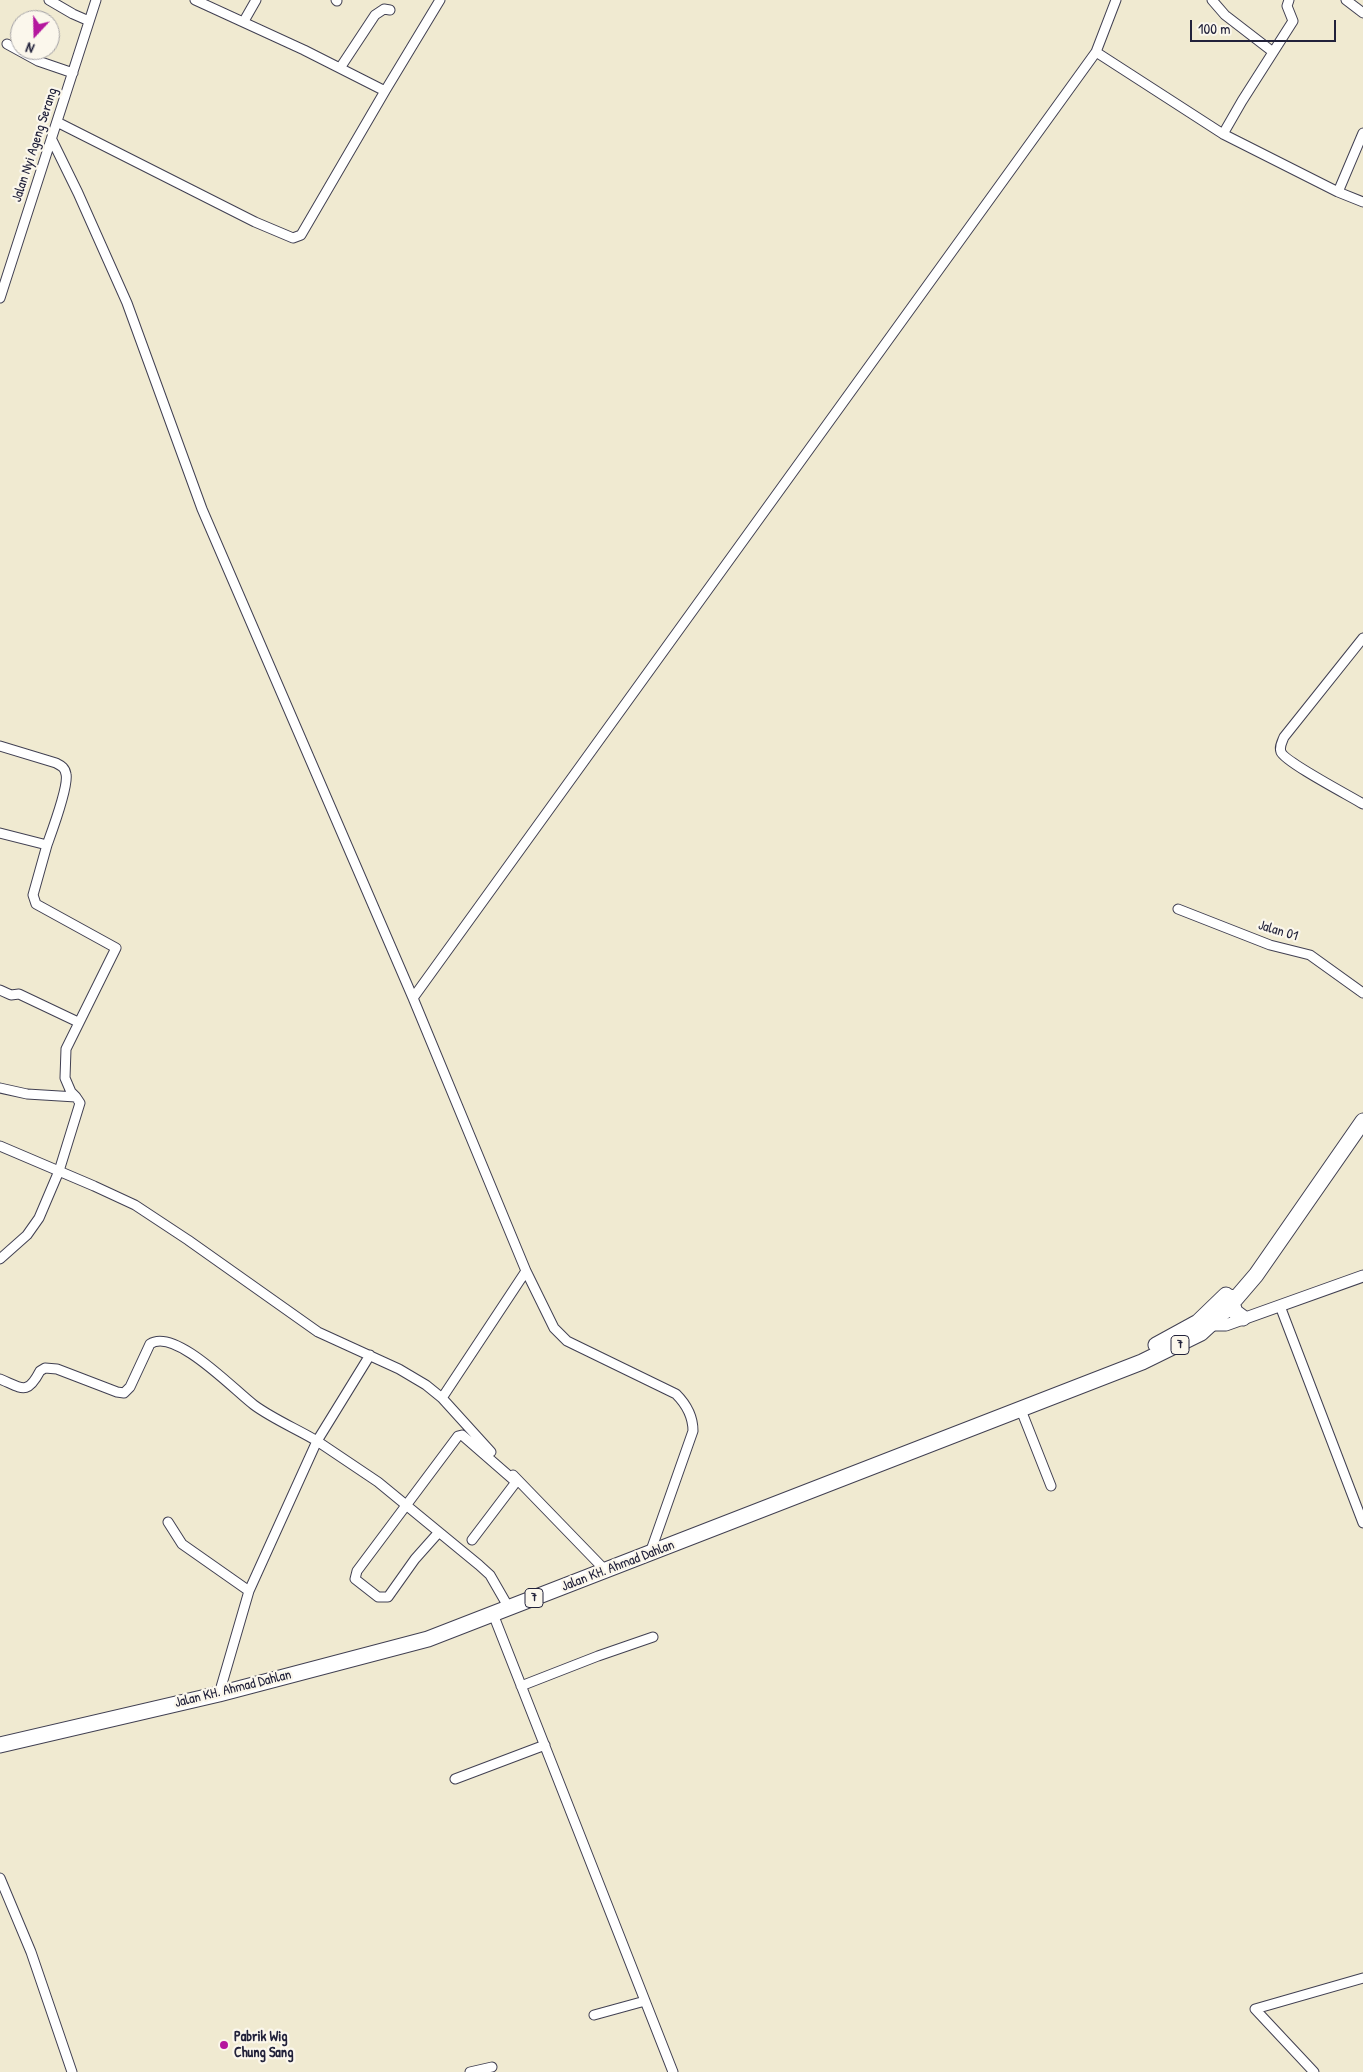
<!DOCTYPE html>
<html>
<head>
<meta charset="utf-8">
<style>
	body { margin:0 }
	#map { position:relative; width:1363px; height:2072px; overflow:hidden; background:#f0ead1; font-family:"Patrick Hand",sans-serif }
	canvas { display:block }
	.north { position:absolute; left:10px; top:10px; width:50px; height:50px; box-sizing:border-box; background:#fbf7ec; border:1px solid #a4a2a5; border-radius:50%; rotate:201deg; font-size:14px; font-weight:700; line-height:20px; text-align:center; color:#22223b }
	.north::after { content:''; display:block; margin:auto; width:18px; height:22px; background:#b5179e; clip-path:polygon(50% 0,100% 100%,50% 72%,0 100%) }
	.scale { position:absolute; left:1190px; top:20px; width:146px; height:22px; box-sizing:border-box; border:2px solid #22223b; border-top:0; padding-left:6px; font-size:15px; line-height:18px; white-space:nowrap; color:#22223b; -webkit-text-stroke:4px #fbf7ec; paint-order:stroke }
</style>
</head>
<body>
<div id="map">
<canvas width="1363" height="2072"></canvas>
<div class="north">N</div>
<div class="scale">100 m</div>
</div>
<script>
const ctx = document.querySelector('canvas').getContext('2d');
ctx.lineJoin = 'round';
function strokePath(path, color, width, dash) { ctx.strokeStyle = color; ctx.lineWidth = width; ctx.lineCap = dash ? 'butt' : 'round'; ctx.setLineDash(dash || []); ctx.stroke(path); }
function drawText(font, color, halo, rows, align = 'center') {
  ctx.font = font + ' "Patrick Hand",sans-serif'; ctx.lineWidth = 4.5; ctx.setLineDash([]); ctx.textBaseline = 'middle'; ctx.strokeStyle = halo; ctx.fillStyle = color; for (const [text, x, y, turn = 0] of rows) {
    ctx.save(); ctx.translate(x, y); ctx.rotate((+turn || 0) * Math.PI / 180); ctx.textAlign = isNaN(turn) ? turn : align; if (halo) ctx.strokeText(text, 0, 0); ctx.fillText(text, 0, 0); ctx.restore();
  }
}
const minor = new Path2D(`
	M 49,0 L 73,14 L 89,21
	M 195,0 L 304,50 L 385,91 L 440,0
	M 336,0 L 337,1
	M 1212,0 L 1225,15 L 1273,52
	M 1346,0 L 1363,13
	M 244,21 L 256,0
	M 7,44 L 38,61 L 73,73
	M 1096,52 L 1223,134 L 1338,192 L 1363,202
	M 340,68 L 375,15 L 384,9 L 390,10
	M 57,122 L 255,222 L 293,238 L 301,235 L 385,91
	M 1223,134 L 1242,101 L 1293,21 L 1287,6 L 1289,0
	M 52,140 L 78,193 L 127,303 L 202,509 L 413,998 L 526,1271 L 554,1328 L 567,1341 L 676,1394 C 686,1404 693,1416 693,1431 L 650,1553
	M 1338,192 L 1363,133
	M 0,298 L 96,0
	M 1363,638 L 1284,737 C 1282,742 1279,747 1281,752 C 1285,762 1350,796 1363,804
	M 0,746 L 56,763 C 62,766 65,768 66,774 C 69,786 52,831 47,845
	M 0,833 L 47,845 L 33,895 L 36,904 L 116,948 L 66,1049 L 65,1078 L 71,1092 L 76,1097
	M 1178,909 L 1270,945 L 1310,955 L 1363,993
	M 0,990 L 11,995 L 19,994 L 78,1022
	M 413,998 L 1096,52 L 1116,0
	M 0,1088 L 27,1094 L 76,1097 L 80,1103 L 59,1171 L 39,1218 L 27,1235 L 0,1259
	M 0,1146 L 94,1186 L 135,1205 L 188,1240 L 318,1332 L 399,1369 L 426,1385 L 442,1398
	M 1280,1306 L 1363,1523
	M 0,1379 C 22,1388 27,1396 40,1371 L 45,1368 L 57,1369 L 117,1392 L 124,1393 L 130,1387 L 150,1344 C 175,1327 235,1391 254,1405 C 273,1419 297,1429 317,1441 L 370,1355
	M 1021,1410 L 1051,1486
	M 491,1452 L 442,1398 L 526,1271
	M 513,1475 L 605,1570
	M 168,1522 L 182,1544 L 249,1591
	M 439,1532 L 415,1559 L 388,1597 L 378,1597 L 355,1579 L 357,1571 L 458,1436 L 462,1435 L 516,1482 L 472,1540
	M 493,1614 L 673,2072
	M 521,1686 L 598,1656 L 653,1637
	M 219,1694 L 249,1591 L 317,1441 L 378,1482 L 479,1565 L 490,1575 L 509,1608
	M 455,1779 L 545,1745
	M 0,1878 L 31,1952 L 72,2072
	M 594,2015 L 645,2001
	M 470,2072 L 492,2067
	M 1314,2072 L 1255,2009 L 1363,1978`);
const tertiary = new Path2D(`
	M 1207,1325 L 1226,1325 L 1363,1276`);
const trunk = new Path2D(`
	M 1230,1297 L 1235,1312 L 1243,1318
	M 1156,1345 L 1198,1322 L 1226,1295
	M 0,1745 L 219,1694 L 428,1639 L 1142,1362 L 1201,1333 L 1226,1310 L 1256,1275 L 1363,1121`);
strokePath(minor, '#414052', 11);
strokePath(tertiary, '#414052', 13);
strokePath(trunk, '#414052', 17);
strokePath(minor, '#fff', 9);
strokePath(tertiary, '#fff', 11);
strokePath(trunk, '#fff', 15);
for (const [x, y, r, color] of [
	[224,2045,5,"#b5179e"]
]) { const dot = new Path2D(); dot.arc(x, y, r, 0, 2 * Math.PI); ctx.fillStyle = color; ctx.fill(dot); strokePath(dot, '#fbf7ec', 2); }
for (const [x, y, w] of [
	[1180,1345,18],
	[534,1598,18]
]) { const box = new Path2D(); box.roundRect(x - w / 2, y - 9.5, w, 19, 4); ctx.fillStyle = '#fbf7ec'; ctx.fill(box); strokePath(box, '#22223b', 1); }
drawText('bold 12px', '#22223b', null, [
	["7",1180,1345],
	["7",534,1598]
]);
drawText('14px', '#22223b', '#fbf7ec', [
	["Jalan Nyi Ageng Serang",35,145,-72],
	["Jalan 01",1278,931,17],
	["Jalan KH. Ahmad Dahlan",618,1566,-21],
	["Jalan KH. Ahmad Dahlan",233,1689,-14]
]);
drawText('bold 14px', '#22223b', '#fbf7ec', [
	["Pabrik Wig",234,2037],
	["Chung Sang",234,2053]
], 'left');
</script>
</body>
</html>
